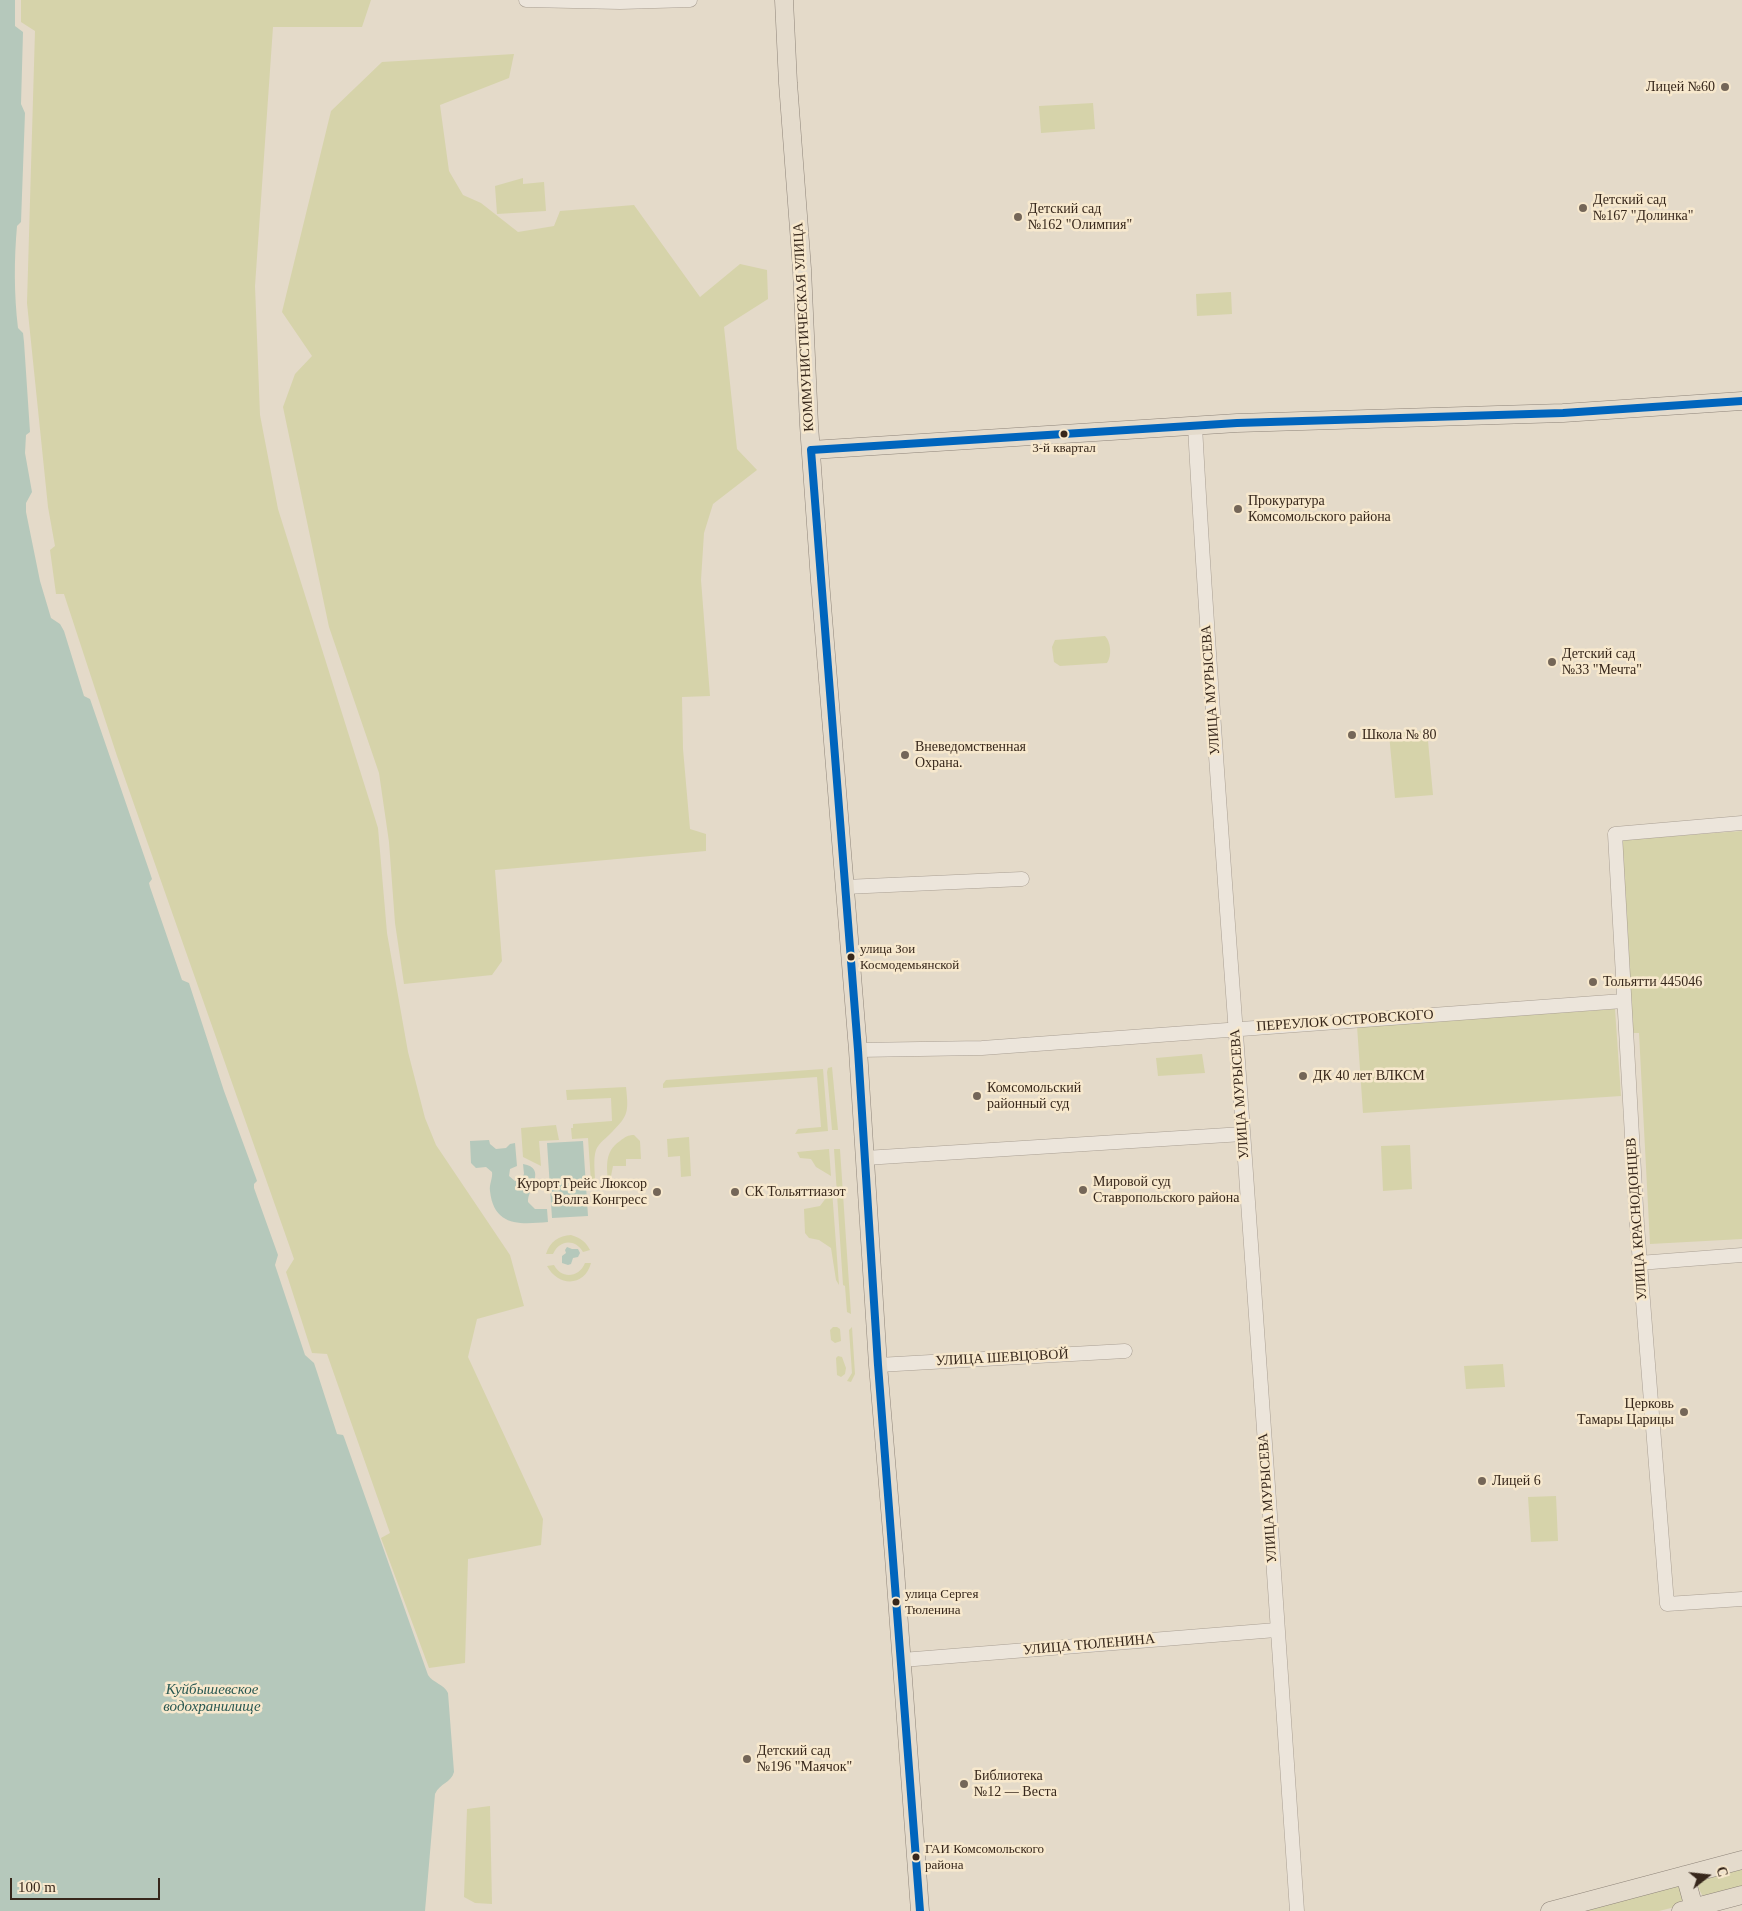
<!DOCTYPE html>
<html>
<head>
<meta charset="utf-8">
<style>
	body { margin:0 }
	#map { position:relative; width:1742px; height:1911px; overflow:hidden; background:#e4dac9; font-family:Georgia,serif }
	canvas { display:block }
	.north { position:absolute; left:1682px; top:1851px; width:50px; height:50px; -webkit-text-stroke:4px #f7e8cd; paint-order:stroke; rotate:74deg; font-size:14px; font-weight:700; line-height:20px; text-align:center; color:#37271b }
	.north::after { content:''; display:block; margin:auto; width:18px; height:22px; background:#37271b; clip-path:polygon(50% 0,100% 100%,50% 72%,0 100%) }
	.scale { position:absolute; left:10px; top:1878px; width:150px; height:22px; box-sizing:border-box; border:2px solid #37271b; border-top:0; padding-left:6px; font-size:15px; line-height:18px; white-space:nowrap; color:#37271b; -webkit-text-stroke:4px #f7e8cd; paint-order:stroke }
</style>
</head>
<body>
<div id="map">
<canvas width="1742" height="1911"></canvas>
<div class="north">С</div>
<div class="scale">100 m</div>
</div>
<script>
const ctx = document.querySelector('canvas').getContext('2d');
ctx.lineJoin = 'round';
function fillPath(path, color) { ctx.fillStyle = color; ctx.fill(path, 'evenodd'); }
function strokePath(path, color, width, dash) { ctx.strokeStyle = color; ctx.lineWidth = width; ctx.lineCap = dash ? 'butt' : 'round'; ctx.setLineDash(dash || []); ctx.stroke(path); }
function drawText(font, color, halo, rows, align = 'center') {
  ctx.font = font + ' Georgia,serif'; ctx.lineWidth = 5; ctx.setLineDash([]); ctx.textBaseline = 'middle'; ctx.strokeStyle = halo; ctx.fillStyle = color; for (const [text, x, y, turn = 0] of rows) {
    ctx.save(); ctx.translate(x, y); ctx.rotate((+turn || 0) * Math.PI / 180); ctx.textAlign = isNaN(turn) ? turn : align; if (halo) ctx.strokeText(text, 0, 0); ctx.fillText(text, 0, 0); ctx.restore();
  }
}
fillPath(new Path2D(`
	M 21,0 L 371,0 L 362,27 L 273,27 L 255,286 L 260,415 L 278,509 L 378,828 L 387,933 L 408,1052 L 425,1118 L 436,1145 L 510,1255 L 524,1306 L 477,1319 L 468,1357 L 543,1519 L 541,1545 L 468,1559 L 465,1663 L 429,1668 L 381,1538 L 390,1533 L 327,1354 L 312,1353 L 286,1272 L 294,1259 L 117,756 L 64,594 L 56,594 L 50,550 L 55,546 L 48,507 L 27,303 L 35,31 L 21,22 Z
	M 514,54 L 509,78 L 440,105 L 449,171 L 463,195 L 481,203 L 518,232 L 554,226 L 560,211 L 634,205 L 700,297 L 740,264 L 767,270 L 768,299 L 724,327 L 737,449 L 757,470 L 713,504 L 704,533 L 701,580 L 710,696 L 682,697 L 683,749 L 690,829 L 706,834 L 706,851 L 495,870 L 502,961 L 492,975 L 404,984 L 395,923 L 389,842 L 379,773 L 329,627 L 283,407 L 295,374 L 312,356 L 282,312 L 331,111 L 382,62 Z
	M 1093,103 L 1095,129 L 1041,133 L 1039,106 Z
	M 523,178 L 523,184 L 544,182 L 546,211 L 497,214 L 495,186 Z
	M 1231,292 L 1232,314 L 1197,316 L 1196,294 Z
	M 1105,636 C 1111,642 1112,656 1107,663 L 1060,666 L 1054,662 L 1052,647 L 1055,640 Z
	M 1427,730 L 1433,795 L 1395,798 L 1389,734 Z
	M 1742,831 L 1742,1239 L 1650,1244 L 1639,1033 L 1631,1033 L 1620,840 Z
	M 1615,1009 L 1621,1096 L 1363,1113 L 1357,1026 Z
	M 1202,1054 L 1205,1073 L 1158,1076 L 1156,1058 Z
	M 832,1067 L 838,1130 L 832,1130 L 827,1072 L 828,1068 Z
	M 823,1069 L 828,1131 L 795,1134 L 798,1129 L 821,1127 L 817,1077 L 663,1088 L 663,1084 L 666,1080 Z
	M 626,1087 C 629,1114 628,1116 609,1135 C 604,1140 599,1143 596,1150 C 593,1159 595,1171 595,1181 L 591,1182 L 588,1138 L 572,1139 L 571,1128 L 573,1128 L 573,1124 L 612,1121 L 611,1098 L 567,1100 L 566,1090 Z
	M 556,1125 L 559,1140 L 539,1141 L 541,1166 L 523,1157 L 521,1128 Z
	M 634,1135 L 640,1141 L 641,1159 L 626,1159 L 626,1166 L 613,1166 L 610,1181 L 608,1184 C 607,1166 604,1152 620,1141 C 625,1137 628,1135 634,1135 Z
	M 689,1137 L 691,1176 L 681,1177 L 680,1156 L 668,1157 L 667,1139 Z
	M 1410,1145 L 1412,1189 L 1383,1191 L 1381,1146 Z
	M 829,1149 L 831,1176 L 816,1167 L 811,1159 L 800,1158 L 797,1152 Z
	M 834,1149 L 840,1149 L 851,1314 L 847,1312 L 845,1286 L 843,1285 Z
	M 832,1190 L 839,1285 L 836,1280 L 831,1248 L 819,1240 L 809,1238 L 805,1233 L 804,1209 L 820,1206 Z
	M 571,1235 C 581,1238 586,1242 590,1250 L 583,1252 C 575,1238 559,1240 553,1254 L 546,1254 C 550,1241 559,1236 571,1235 Z
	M 585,1263 L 591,1263 C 585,1287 558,1287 547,1266 L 554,1265 C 561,1279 579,1278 585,1263 Z
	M 833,1327 L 837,1327 L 840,1329 L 841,1341 L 835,1343 L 831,1340 L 830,1330 Z
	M 852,1327 L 855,1374 L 851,1382 L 847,1381 L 852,1373 L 849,1330 Z
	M 838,1356 L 842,1357 L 846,1368 L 845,1374 L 841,1377 L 837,1375 L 836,1358 Z
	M 1503,1364 L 1505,1387 L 1466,1389 L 1464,1366 Z
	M 1556,1496 L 1558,1541 L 1531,1542 L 1528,1497 Z
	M 490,1806 L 492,1904 L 475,1903 L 464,1897 L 467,1809 Z
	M 1742,1866 L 1742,1888 L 1708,1897 L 1702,1895 L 1698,1887 L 1702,1877 Z
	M 1676,1885 L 1682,1888 L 1685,1892 L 1683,1905 L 1659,1911 L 1575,1911 Z`), '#d6d3aa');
fillPath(new Path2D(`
	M 0,0 L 15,0 L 15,26 L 23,32 L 21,104 L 25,113 L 21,222 L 17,226 C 14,260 14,294 18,328 L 23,333 L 24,342 L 30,432 L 26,435 L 25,453 L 32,492 L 26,503 L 26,512 L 40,581 L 51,618 L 60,624 L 64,631 L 84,696 L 90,699 L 150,873 L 152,879 L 149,883 L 150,887 L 182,980 L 189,983 L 224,1091 L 256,1178 L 257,1181 L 254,1184 L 254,1188 L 278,1255 L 275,1265 L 305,1355 L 314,1363 L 317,1372 L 337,1434 L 343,1435 L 344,1437 L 428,1675 C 433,1683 444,1684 448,1693 L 454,1772 C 451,1783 440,1783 435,1794 L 425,1911 L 0,1911 Z
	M 489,1140 L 490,1144 L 496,1149 L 506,1148 L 510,1144 L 515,1143 L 517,1166 L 510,1169 L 509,1176 L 515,1181 L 520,1180 L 524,1174 L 523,1164 C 548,1168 527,1190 528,1202 L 535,1209 L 547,1209 L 548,1222 C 522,1224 494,1228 490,1191 C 489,1184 493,1178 492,1172 L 486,1167 L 476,1168 L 471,1163 L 470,1141 Z
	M 583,1141 L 588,1216 L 552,1218 L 547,1143 Z
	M 567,1247 L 572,1249 L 578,1249 L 580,1253 L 578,1257 L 573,1258 L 571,1264 L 568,1265 L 562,1263 L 562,1256 L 566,1253 L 565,1250 Z`), '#b5c8bb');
const minor = new Path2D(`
	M 526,0 L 620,2 L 690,0
	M 1195,426 C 1209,685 1230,943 1248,1202 C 1266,1438 1280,1675 1297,1911
	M 1742,823 L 1615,834 L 1637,1225 L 1667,1604 L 1742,1599
	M 845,887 L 1022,879
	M 858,1050 L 982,1048 L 1623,1001
	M 865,1158 L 1243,1134
	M 1639,1263 L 1742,1255
	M 878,1365 L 1125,1351
	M 902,1660 L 1276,1630`);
const major = new Path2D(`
	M 784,0 L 788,83 L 802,269 L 809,425 L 820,581 L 858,1050 L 878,1365 L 894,1556 L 920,1911
	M 811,450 L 1237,423 L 1563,413 L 1742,401
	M 1685,1875 L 1694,1908
	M 1550,1911 L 1742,1860
	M 1681,1911 L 1742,1895`);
strokePath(minor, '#a99f93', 15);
strokePath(major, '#8e8479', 19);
strokePath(minor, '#ece5db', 14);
strokePath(major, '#e4dbcc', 18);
strokePath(new Path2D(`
	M 811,450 L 858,1050 L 878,1365 L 920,1911
	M 811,450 L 1237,423 L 1563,413 L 1742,401`), '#0065bd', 8);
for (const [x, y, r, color] of [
	[1725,87,5,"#746658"],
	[1583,208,5,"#746658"],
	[1018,217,5,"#746658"],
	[1064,434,4.5,"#37271b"],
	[1238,509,5,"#746658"],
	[1552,662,5,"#746658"],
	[1352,735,5,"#746658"],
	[905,755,5,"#746658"],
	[851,957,4.5,"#37271b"],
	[1593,982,5,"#746658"],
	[1303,1076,5,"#746658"],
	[977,1096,5,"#746658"],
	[1083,1190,5,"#746658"],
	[657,1192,5,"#746658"],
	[735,1192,5,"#746658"],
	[1684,1412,5,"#746658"],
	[1482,1481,5,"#746658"],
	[896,1602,4.5,"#37271b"],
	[747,1759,5,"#746658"],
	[964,1784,5,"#746658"],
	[916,1857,4.5,"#37271b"]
]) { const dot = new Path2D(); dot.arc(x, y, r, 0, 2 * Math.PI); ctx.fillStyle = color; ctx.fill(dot); strokePath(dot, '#f7e8cd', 2); }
drawText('13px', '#37271b', '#f7e8cd', [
	["3-й квартал",1064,449,"center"],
	["улица Зои",860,950],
	["Космодемьянской",860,966],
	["улица Сергея",905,1595],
	["Тюленина",905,1611],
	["ГАИ Комсомольского",925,1850],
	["района",925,1866]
], 'left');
drawText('14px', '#37271b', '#f7e8cd', [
	["Лицей №60",1715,87,"right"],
	["Детский сад",1593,200],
	["№167 \"Долинка\"",1593,216],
	["Детский сад",1028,209],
	["№162 \"Олимпия\"",1028,225],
	["Прокуратура",1248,501],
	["Комсомольского района",1248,517],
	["Детский сад",1562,654],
	["№33 \"Мечта\"",1562,670],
	["Школа № 80",1362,735],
	["Вневедомственная",915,747],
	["Охрана.",915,763],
	["Тольятти 445046",1603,982],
	["ДК 40 лет ВЛКСМ",1313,1076],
	["Комсомольский",987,1088],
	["районный суд",987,1104],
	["Мировой суд",1093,1182],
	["Ставропольского района",1093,1198],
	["Курорт Грейс Люксор",647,1184,"right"],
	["Волга Конгресс",647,1200,"right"],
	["СК Тольяттиазот",745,1192],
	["Церковь",1674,1404,"right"],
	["Тамары Царицы",1674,1420,"right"],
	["Лицей 6",1492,1481],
	["Детский сад",757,1751],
	["№196 \"Маячок\"",757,1767],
	["Библиотека",974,1776],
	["№12 — Веста",974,1792]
], 'left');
drawText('14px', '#37271b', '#f7e8cd', [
	["КОММУНИСТИЧЕСКАЯ УЛИЦА",804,327,-93],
	["УЛИЦА МУРЫСЕВА",1211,690,-94],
	["ПЕРЕУЛОК ОСТРОВСКОГО",1345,1021,-4],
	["УЛИЦА МУРЫСЕВА",1240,1094,-94],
	["УЛИЦА КРАСНОДОНЦЕВ",1637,1219,-94],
	["УЛИЦА ШЕВЦОВОЙ",1002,1358,-3],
	["УЛИЦА МУРЫСЕВА",1268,1498,-94],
	["УЛИЦА ТЮЛЕНИНА",1089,1645,-5]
]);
drawText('italic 15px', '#295852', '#f7e8cd', [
	["Куйбышевское",212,1690],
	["водохранилище",212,1707]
]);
</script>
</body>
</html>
